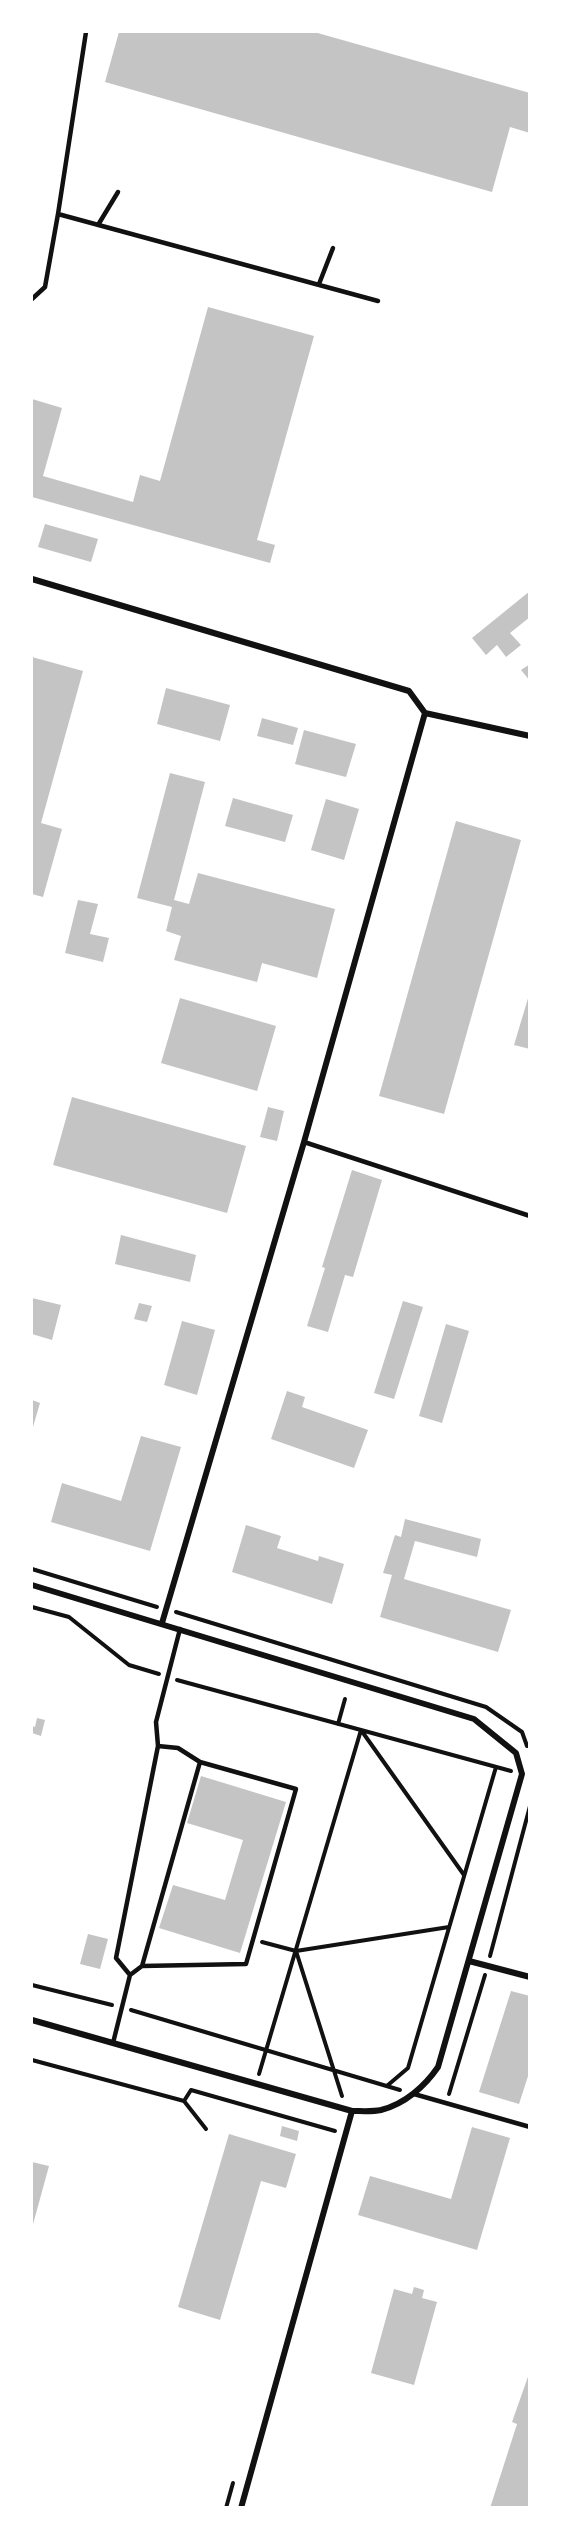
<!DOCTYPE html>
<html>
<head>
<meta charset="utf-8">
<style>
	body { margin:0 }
	#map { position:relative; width:561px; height:2539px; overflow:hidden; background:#fff; font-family:"Exo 2",sans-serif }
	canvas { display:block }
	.frame { position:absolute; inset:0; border:33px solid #fff; pointer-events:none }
</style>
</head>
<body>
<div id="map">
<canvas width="561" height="2539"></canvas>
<div class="frame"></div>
</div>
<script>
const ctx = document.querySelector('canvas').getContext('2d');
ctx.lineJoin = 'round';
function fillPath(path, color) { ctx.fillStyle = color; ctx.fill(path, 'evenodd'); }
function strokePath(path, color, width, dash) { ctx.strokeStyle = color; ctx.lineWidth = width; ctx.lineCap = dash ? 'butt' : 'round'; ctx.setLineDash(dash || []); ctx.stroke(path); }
fillPath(new Path2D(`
	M 119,32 L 314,32 L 530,93 L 530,133 L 510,127 L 492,192 L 105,82 Z
	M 208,307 L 314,336 L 257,540 L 275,545 L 270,563 L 32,497 L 32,399 L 62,408 L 43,476 L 133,502 L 140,475 L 160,481 Z
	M 45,524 L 98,539 L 91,562 L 38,547 Z
	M 530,591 L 530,617 L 510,633 L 521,645 L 506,657 L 497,645 L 486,655 L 472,638 Z
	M 32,657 L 83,671 L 41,823 L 62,829 L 43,897 L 32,894 Z
	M 530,664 L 530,681 L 521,670 Z
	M 166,688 L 230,705 L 220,741 L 157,724 Z
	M 262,718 L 298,728 L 293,745 L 257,736 Z
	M 304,730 L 356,744 L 346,777 L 295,764 Z
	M 170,773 L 205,782 L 174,900 L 189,904 L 198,873 L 335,909 L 317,978 L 262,963 L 257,982 L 174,960 L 181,936 L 166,931 L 172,907 L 137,898 Z
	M 233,798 L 293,815 L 285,842 L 225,826 Z
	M 326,799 L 359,809 L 344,860 L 311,850 Z
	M 456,821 L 521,840 L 444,1114 L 379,1096 Z
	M 78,900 L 98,904 L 90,934 L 109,938 L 103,962 L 65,953 Z
	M 529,995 L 530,995 L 530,1049 L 514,1045 Z
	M 180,998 L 276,1026 L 257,1091 L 161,1063 Z
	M 72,1097 L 246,1146 L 227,1213 L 53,1165 Z
	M 268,1107 L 284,1111 L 277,1141 L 260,1137 Z
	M 352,1170 L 382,1180 L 353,1277 L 345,1275 L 328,1332 L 307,1326 L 325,1268 L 322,1267 Z
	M 121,1235 L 196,1255 L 190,1282 L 115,1264 Z
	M 32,1298 L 61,1305 L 52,1340 L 32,1334 Z
	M 403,1301 L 423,1307 L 394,1399 L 374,1393 Z
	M 139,1303 L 152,1306 L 147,1322 L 134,1319 Z
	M 182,1321 L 215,1330 L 197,1395 L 164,1385 Z
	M 446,1324 L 469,1331 L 442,1423 L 419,1416 Z
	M 287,1391 L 305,1397 L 302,1407 L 368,1430 L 354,1468 L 271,1439 Z
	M 32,1400 L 40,1403 L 33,1427 L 32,1427 Z
	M 141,1436 L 181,1447 L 150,1551 L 51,1522 L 62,1483 L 121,1501 Z
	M 405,1519 L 481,1539 L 477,1557 L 415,1541 L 404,1579 L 511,1610 L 498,1652 L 380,1617 L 392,1575 L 383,1573 L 395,1535 L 401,1537 Z
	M 246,1525 L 281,1536 L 277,1548 L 318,1561 L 319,1556 L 344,1564 L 332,1604 L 232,1572 Z
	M 37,1718 L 45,1720 L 41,1736 L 32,1733 L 32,1726 L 35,1727 Z
	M 201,1776 L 286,1802 L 240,1953 L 159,1928 L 173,1885 L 225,1900 L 243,1840 L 187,1823 Z
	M 88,1934 L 108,1939 L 100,1969 L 80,1964 Z
	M 511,1991 L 530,1996 L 530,2070 L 519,2104 L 479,2092 Z
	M 282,2126 L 299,2131 L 297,2141 L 280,2136 Z
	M 472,2127 L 510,2138 L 477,2250 L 358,2215 L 370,2176 L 451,2199 Z
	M 229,2134 L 296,2154 L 286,2188 L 261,2181 L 220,2320 L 178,2307 Z
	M 32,2162 L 49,2166 L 32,2228 Z
	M 414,2287 L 424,2290 L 422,2298 L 437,2302 L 414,2385 L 371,2373 L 394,2289 L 412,2294 Z
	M 530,2371 L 530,2508 L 490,2508 L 517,2424 L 512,2422 Z`), '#c4c4c4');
strokePath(new Path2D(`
	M 32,1569 L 157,1607
	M 32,1607 L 69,1617 L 129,1665 L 159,1674
	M 176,1612 L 486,1707 L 522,1732 L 527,1746
	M 177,1680 L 361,1730 L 464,1875
	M 338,1724 L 345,1699
	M 262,1942 L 296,1951 L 342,2096
	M 296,1951 L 449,1927
	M 490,1956 L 530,1806
	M 32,1985 L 112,2005
	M 131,2010 L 400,2090
	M 32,2060 L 184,2101 L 191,2090 L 335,2131
	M 259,2074 L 361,1730 L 511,1771
	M 388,2085 L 408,2068 L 496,1767
	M 449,2094 L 485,1975
	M 184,2101 L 206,2129
	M 226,2508 L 233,2483`), '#111', 4);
strokePath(new Path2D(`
	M 58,214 L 86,32
	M 98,225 L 118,192
	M 319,284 L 333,248
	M 32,299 L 45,287 L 58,214 L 378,301
	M 304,1142 L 530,1216
	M 142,1966 L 200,1762
	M 130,1975 L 142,1966 L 246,1964 L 296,1789 L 200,1762 L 178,1748 L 158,1746
	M 113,2043 L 130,1975 L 116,1958 L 158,1746 L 156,1722 L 180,1629
	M 414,2094 L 530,2127`), '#111', 4.5);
strokePath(new Path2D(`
	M 32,579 L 409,691 L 425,713 L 530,736
	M 32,1585 L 474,1719 L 516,1753 L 522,1774 L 438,2067 C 425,2086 405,2104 381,2110 C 372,2112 361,2111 352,2111 L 241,2508
	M 162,1623 L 304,1142 L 425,713
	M 469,1961 L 530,1977
	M 32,2020 L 352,2111`), '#111', 6);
</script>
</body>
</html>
